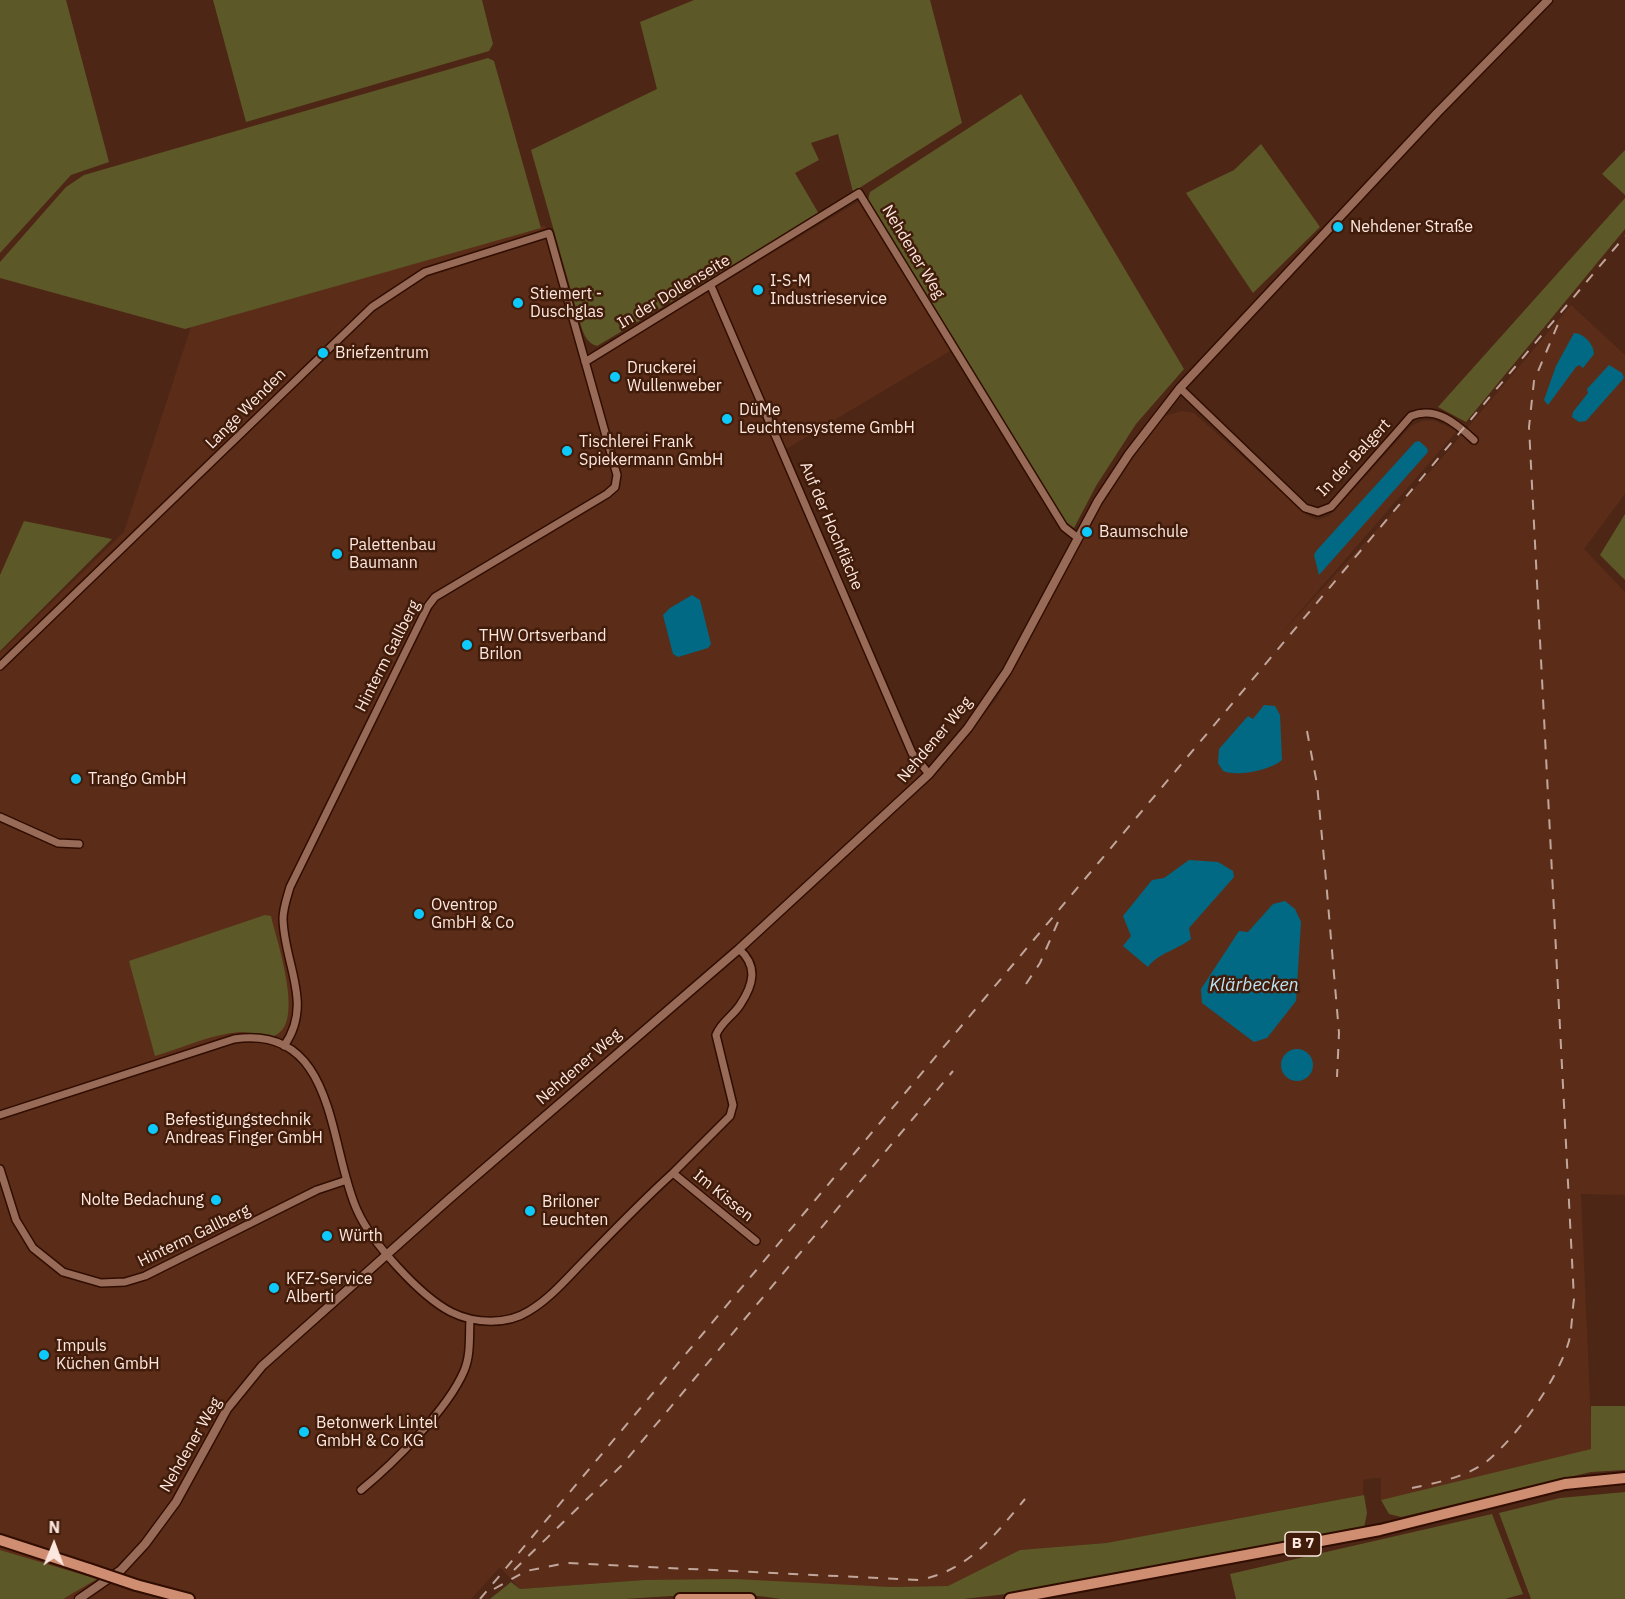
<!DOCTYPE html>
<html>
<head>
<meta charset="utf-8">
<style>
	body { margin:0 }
	#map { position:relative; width:1625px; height:1599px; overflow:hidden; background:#4d2616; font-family:"IBM Plex Sans",sans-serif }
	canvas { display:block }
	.north { position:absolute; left:24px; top:1515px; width:60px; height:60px; -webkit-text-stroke:4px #421c0b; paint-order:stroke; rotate:1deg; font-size:16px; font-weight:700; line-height:24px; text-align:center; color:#fde8df }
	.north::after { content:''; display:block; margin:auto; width:21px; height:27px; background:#fde8df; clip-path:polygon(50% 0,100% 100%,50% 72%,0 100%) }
</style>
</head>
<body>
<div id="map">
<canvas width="1625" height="1599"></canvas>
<div class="north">N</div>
</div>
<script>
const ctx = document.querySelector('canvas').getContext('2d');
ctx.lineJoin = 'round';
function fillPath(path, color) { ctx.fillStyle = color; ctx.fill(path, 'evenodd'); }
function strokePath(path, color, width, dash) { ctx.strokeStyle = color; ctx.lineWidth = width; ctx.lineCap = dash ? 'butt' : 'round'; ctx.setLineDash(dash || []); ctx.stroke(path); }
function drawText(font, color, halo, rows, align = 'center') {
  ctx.font = font + ' "IBM Plex Sans",sans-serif'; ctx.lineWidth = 5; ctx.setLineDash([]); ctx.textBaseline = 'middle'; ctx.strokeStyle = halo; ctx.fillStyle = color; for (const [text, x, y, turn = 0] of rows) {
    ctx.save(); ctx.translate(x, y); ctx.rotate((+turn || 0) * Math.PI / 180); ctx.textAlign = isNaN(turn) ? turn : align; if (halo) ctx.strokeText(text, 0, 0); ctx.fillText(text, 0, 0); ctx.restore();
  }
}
fillPath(new Path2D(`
	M 863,199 L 955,348 L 781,452 L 912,762 L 936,771 L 996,700 L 1026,648 L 1082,537 L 1122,468 L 1164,416 L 1182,411 L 1194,413 L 1308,516 L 1317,520 L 1329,516 L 1411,426 L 1422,421 L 1433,420 L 1457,431 L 1277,638 L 1437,464 L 1571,305 L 1625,355 L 1625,494 L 1584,549 L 1625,592 L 1625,1195 L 1581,1194 L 1592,1449 L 1381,1500 L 1381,1478 L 1373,1478 L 1363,1480 L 1363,1495 L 1106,1543 L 1020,1550 L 948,1586 L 891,1587 L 644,1580 L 520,1589 L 500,1567 L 471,1599 L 0,1599 L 0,653 L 124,532 L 191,327 L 545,225 L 582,366 Z`), '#5b2d19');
fillPath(new Path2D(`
	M 0,0 L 66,0 L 109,162 L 71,175 L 0,253 Z
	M 213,0 L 482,0 L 493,44 L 489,51 L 246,122 Z
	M 694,0 L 930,0 L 962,123 L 853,192 L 838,134 L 811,143 L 819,160 L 795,173 L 819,214 L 597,346 C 587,343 584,335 581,326 L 531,150 L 657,89 L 640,22 Z
	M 488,58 L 494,61 L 541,228 L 185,329 L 0,278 L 0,262 L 66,187 L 84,175 Z
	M 1021,94 L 1184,369 L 1136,424 L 1096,486 L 1074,528 L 1066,522 L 868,200 L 870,192 Z
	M 1261,144 L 1320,227 L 1253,293 L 1186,193 L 1234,170 Z
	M 1625,150 L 1625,195 L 1602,174 Z
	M 1625,198 L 1625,229 L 1466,422 L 1438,407 Z
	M 1625,514 L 1625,580 L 1600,555 Z
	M 24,521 L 112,539 L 0,651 L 0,575 Z
	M 265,915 L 271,916 C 276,939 305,1021 276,1035 C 266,1040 251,1031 240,1032 C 212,1034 182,1048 155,1056 L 129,961 Z
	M 1591,1406 L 1625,1406 L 1625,1470 L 1591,1472 L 1401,1517 L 1389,1514 L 1381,1500 L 1591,1449 Z
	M 1625,1492 L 1625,1599 L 1531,1599 L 1499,1513 L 1560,1498 Z
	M 1364,1495 L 1367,1513 L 1364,1528 L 1023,1592 L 964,1599 L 781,1599 C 728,1590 677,1596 624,1599 C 580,1599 535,1599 490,1599 L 511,1582 L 520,1589 L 644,1580 L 734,1579 L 891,1587 L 948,1586 L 1020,1550 L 1106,1543 Z
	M 1492,1514 L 1523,1594 L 1505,1599 L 1236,1599 L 1230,1574 Z
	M 0,1550 L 97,1579 L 63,1599 L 0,1599 Z`), '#5d5827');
fillPath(new Path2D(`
	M 1574,333 C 1583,333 1594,344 1594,354 L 1583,368 L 1579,365 L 1576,367 L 1548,405 L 1544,400 L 1556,366 Z
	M 1609,365 L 1622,373 L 1624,378 L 1586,421 L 1579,422 L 1572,417 L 1573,412 L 1588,393 L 1587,389 Z
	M 1419,441 L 1427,448 L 1428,452 L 1319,575 L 1314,555 L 1317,550 L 1415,442 Z
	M 692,595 L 700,600 L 711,644 L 708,648 L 678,657 L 673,654 L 663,615 L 670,608 Z
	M 1264,705 L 1275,706 L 1280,715 L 1282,760 C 1271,770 1237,777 1223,771 L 1218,763 L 1219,749 L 1248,716 L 1253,719 Z
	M 1189,860 L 1218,862 L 1233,871 L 1234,877 L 1189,928 L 1191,939 C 1177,950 1158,953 1148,967 L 1123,946 L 1131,936 L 1123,916 L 1152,880 L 1164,878 Z
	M 1285,901 L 1295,909 L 1301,922 L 1296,1001 L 1267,1038 L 1254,1042 L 1202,1003 L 1201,989 L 1239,931 L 1248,932 L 1273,904 Z
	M1281 1065a16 16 0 1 1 32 0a16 16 0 1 1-32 0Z`), '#016983');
const minor = new Path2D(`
	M 711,286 L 912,753 L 929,774
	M 585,362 L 859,193 L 1056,514 L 1064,527 L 1078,538
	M 1180,388 L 1305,508 L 1318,512 L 1331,507 L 1411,416 C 1436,406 1456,423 1474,440
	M 0,666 L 372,307 L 425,272 L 549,233 L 617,475 L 615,487 L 607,494 L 435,597 L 428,606 L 290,887 C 287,898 283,908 283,919 C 284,964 314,1004 284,1046
	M 0,817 L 58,843 L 79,844
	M 0,1115 L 234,1039 C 337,1024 328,1146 357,1210 C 371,1242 420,1296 451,1312 C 475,1324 507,1325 529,1311 C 551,1298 568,1277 586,1259 C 614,1230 643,1200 673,1173 L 756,1241
	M 0,1169 L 16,1220 L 33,1248 L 63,1272 L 101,1283 L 125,1282 L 145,1276 L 317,1190 L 347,1180
	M 673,1173 L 730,1116 L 733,1105 L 716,1035 C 721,1022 733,1016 740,1005 C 754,984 758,966 739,949
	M 361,1490 C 393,1464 448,1409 464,1371 C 471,1355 469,1336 470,1320`);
const tertiary = new Path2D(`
	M 79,1599 L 121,1570 L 145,1544 L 176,1502 L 227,1409 L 262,1366 L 448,1200 L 739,949 L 929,774 L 968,728 L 1007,671 L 1098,501 L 1129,454 L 1180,388 L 1437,113 L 1548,0`);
const primary = new Path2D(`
	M 0,1540 L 89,1569
	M 136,1585 L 189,1599
	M 680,1599 L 750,1599
	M 1010,1599 L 1380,1530 L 1565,1484 L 1625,1478`);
strokePath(minor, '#310d00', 10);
strokePath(tertiary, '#310d00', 11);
strokePath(primary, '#310d00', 14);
strokePath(minor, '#986b59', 7);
strokePath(tertiary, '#986b59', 8);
strokePath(primary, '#cf8d72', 10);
strokePath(new Path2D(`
	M 1307,731 L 1317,784 L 1326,880 L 1339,1033 L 1337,1077
	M 1026,984 L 1040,963 L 1061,915
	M 1412,1488 C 1436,1483 1466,1477 1486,1462 C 1517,1437 1558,1379 1569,1341 C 1572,1328 1572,1313 1574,1299 L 1529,427 L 1534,381 L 1558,324
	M 514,1570 L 622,1465 L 953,1071
	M 494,1589 L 526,1571 L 566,1563 L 919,1580 C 968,1571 994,1536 1025,1499
	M 480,1599 L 1625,236`), '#c1a69b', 2, [10, 10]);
const primaryBridge = new Path2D(`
	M 89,1569 L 136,1585`);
strokePath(primaryBridge, '#310d00', 14, []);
strokePath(primaryBridge, '#cf8d72', 10);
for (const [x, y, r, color] of [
	[1338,227,6,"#0dcafa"],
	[758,290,6,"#0dcafa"],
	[518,303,6,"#0dcafa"],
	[323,353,6,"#0dcafa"],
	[615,377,6,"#0dcafa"],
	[727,419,6,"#0dcafa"],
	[567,451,6,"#0dcafa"],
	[1087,532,6,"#0dcafa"],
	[337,554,6,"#0dcafa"],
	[467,645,6,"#0dcafa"],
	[76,779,6,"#0dcafa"],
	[419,914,6,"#0dcafa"],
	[153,1129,6,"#0dcafa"],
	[216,1200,6,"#0dcafa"],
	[530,1211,6,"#0dcafa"],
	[327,1236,6,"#0dcafa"],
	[274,1288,6,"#0dcafa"],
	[44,1355,6,"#0dcafa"],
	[304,1432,6,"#0dcafa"]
]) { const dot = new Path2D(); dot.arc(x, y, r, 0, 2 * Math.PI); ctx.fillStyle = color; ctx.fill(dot); strokePath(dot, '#421c0b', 2); }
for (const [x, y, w] of [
	[1303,1544,36]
]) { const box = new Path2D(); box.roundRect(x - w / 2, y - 12, w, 24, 4.5); ctx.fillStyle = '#421c0b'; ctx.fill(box); strokePath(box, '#fde8df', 1.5); }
drawText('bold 15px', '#fde8df', null, [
	["B 7",1303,1544]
]);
drawText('16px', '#fde8df', '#421c0b', [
	["Nehdener Straße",1350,227],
	["I-S-M",770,281],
	["Industrieservice",770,299],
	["Stiemert -",530,294],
	["Duschglas",530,312],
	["Briefzentrum",335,353],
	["Druckerei",627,368],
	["Wullenweber",627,386],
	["DüMe",739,410],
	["Leuchtensysteme GmbH",739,428],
	["Tischlerei Frank",579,442],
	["Spiekermann GmbH",579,460],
	["Baumschule",1099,532],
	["Palettenbau",349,545],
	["Baumann",349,563],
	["THW Ortsverband",479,636],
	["Brilon",479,654],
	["Trango GmbH",88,779],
	["Oventrop",431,905],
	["GmbH & Co",431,923],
	["Befestigungstechnik",165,1120],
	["Andreas Finger GmbH",165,1138],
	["Nolte Bedachung",204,1200,"right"],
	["Briloner",542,1202],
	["Leuchten",542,1220],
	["Würth",339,1236],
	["KFZ-Service",286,1279],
	["Alberti",286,1297],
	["Impuls",56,1346],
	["Küchen GmbH",56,1364],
	["Betonwerk Lintel",316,1423],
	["GmbH & Co KG",316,1441]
], 'left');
drawText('16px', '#fde8df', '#421c0b', [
	["Nehdener Weg",913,252,59],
	["In der Dollenseite",674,292,-31],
	["Lange Wenden",246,409,-45],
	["In der Balgert",1354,458,-47],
	["Auf der Hochfläche",831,526,67],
	["Hinterm Gallberg",388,656,-63],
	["Nehdener Weg",935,740,-50],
	["Nehdener Weg",579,1067,-41],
	["Im Kissen",723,1196,39],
	["Hinterm Gallberg",194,1236,-26],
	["Nehdener Weg",191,1445,-60]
]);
drawText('italic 18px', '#bce5f5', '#421c0b', [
	["Klärbecken",1254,986]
]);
</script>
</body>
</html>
